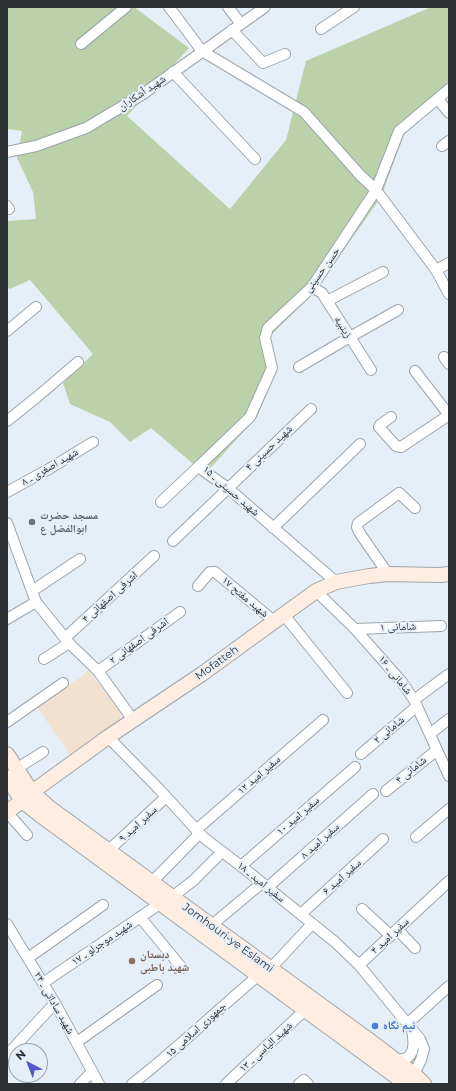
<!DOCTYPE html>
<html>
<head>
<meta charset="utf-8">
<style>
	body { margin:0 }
	#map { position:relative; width:456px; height:1091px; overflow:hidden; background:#e6eff7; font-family:Montserrat,sans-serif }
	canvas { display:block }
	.frame { position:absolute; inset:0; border:8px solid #2d3134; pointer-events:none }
	.north { position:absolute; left:8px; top:1043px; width:40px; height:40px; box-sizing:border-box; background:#e6eff7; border:1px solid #9ca3a9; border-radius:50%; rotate:318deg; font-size:11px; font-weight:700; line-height:16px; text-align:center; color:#2d3134 }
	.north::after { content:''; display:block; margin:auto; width:14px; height:18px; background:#5258cf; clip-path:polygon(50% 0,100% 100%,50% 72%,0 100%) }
</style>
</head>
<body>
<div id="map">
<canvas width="456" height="1091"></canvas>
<div class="frame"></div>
<div class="north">N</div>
</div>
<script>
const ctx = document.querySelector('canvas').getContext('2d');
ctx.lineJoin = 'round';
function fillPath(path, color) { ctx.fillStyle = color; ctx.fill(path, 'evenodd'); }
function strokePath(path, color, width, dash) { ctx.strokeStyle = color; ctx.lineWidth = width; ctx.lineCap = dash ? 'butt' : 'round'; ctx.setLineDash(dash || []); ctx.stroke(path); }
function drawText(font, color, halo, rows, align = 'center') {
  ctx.font = font + ' Montserrat,"Noto Naskh Arabic",sans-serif'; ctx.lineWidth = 4; ctx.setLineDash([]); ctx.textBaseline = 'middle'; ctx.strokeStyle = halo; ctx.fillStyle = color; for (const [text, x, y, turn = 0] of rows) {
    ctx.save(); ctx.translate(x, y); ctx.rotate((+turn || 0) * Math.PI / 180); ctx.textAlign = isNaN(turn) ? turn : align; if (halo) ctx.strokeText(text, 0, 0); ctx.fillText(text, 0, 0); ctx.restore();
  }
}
fillPath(new Path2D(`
	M 89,671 L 121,713 L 119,725 L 72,758 L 37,707 Z`), '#f0e2cf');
fillPath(new Path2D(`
	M 7,7 L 134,7 L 189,48 L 127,116 L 230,209 L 286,140 L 306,61 L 431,7 L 449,7 L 449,95 L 405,132 L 381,197 L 313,294 L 269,337 L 277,369 L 257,417 L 205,474 L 151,428 L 130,442 L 110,422 L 70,404 L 63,383 L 93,354 L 30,280 L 10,289 L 7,287 L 7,221 L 36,219 L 33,192 L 17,158 L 22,131 L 7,129 Z`), '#bbd1aa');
const street = new Path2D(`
	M 169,7 L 202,51 L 304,112 L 360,175 L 376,190 L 436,270 L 449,294
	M 228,7 L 241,24
	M 321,29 L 354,7
	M 232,30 L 263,63 L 285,54
	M 81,44 L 126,7
	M 173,72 L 255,159
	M 438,99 L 449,113
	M 442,146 L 449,141
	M 7,152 L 36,146 L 86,128 L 143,94 L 265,7
	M 7,206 L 9,209
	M 436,270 L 449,263
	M 312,287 L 322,293 L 371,370
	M 327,301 L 383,272
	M 7,331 L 36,307
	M 444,357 L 449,364
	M 299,367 L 350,337 L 398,310
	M 415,371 L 449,415
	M 391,417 L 380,425 L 379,427 L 396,446 L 401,447 L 449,415
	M 7,421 L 37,397 L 78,362
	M 7,492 L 49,469 L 93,442
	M 161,502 L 200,465
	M 7,523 L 36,602 L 69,643 L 98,671 L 133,720
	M 273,528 L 360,444
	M 173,541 L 311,409
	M 388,574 L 359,532 L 357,527 L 358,523 L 399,493 L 415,508
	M 336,582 L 228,488 L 201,469 L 200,465 L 250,417 L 272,368 L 265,338 L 268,328 L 312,287 L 376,190 L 399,131 L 449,89
	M 198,586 L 210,572 L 215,572 L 274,621
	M 32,591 L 80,559
	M 316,591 L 355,629 L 402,682 L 414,700 L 449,776
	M 284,615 L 347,693
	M 7,619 L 36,602
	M 355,629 L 441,626
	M 65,638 L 154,556
	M 44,659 L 69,643
	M 98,671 L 180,612
	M 414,700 L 449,674
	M 7,722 L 63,683
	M 430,734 L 449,719
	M 108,737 L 160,790 L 203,837 L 241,866 L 335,942 L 359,965 L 420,1039 L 424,1049 L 421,1060 L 414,1074
	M 361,754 L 417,706
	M 16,769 L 43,752
	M 386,791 L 437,750
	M 7,812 L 27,835
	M 196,830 L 323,720
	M 416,837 L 449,809
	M 109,850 L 166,797
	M 241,866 L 355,767
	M 152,882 L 199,834
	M 268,887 L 373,794
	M 172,897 L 194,880 L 222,852
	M 362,909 L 390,935
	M 301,914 L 383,839
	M 140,917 L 182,968
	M 7,924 L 55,1003 L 99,1084
	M 207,929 L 262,883
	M 397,929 L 415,948
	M 28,958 L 103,905
	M 359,965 L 449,881
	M 270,969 L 312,924
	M 43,983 L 161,903
	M 407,1024 L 449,986
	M 77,1042 L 157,985
	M 7,1055 L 55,1003
	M 394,1059 C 415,1063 415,1045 412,1030
	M 80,1084 L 92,1072
	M 132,1084 C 176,1050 216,1011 259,975
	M 226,1084 L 305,1010
	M 299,1084 L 304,1080 L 308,1084`);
const secondary = new Path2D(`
	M 7,754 L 32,792 L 50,808 L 369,1040 L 414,1074 L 424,1084
	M 7,777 L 22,801 L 40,815 L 406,1084
	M 7,812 L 22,801 L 32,792 L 108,737 L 202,674 L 316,591 L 336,582 L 369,576 L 388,574 L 440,575 L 449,574`);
strokePath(street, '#9ca5ac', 12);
strokePath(secondary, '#9ca5ac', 16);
strokePath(street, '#fff', 10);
strokePath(secondary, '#ffede1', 14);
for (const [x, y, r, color] of [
	[32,522,4,"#6b7280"],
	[132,961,4,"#8d6e63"],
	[375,1026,4,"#3f7fe0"]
]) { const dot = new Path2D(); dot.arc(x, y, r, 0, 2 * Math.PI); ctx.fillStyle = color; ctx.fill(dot); strokePath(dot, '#e6eff7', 1.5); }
drawText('11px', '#2d3134', '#e6eff7', [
	["شهید آشکاران",142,93,-34],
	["حسن حسینی",322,270,-54],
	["زینبیه",343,327,57],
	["شهید حسینی ۴",269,448,-44],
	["شهید اصغری ـ ۸",50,467,-30],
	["شهید حسینی ـ ۱۵",231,491,41],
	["اشرفی اصفهانی ۴",110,597,-42],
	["شهید مفتح ۱۷",245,597,40],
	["شامانی ۱",398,627,-2],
	["اشرفی اصفهانی ۲",139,641,-36],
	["Mofatteh",217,663,-36],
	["شامانی ـ ۱۶",395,675,51],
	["شامانی ۲",389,730,-40],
	["شامانی ۴",411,770,-39],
	["سفیر امید ۱۲",259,775,-41],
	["سفیر امید ۱۰",298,816,-41],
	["سفیر امید ۹",138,824,-43],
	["سفیر امید ۸",320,841,-42],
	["سفیر امید ۶",342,877,-42],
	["سفیر امید ـ ۱۸",261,882,39],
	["سفیر امید ۴",390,936,-43],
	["Jomhouri-ye Eslami",228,938,36],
	["شهید موجرلو ـ ۱۷",102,943,-34],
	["شهید ساداتی ـ ۲۴",54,1003,60],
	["جمهوری اسلامی ۱۵",196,1030,-42],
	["شهید الیاسی ـ ۱۳",266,1047,-43]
]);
drawText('bold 11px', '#5b616d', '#e6eff7', [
	["مسجد حضرت",40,516],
	["ابوالفضل ع",40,529]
], 'left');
drawText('bold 11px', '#785e54', '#e6eff7', [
	["دبستان",140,955],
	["شهید باطبی",140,968]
], 'left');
drawText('bold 11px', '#366cbe', '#e6eff7', [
	["نیم نگاه",383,1026]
], 'left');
</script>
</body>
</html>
